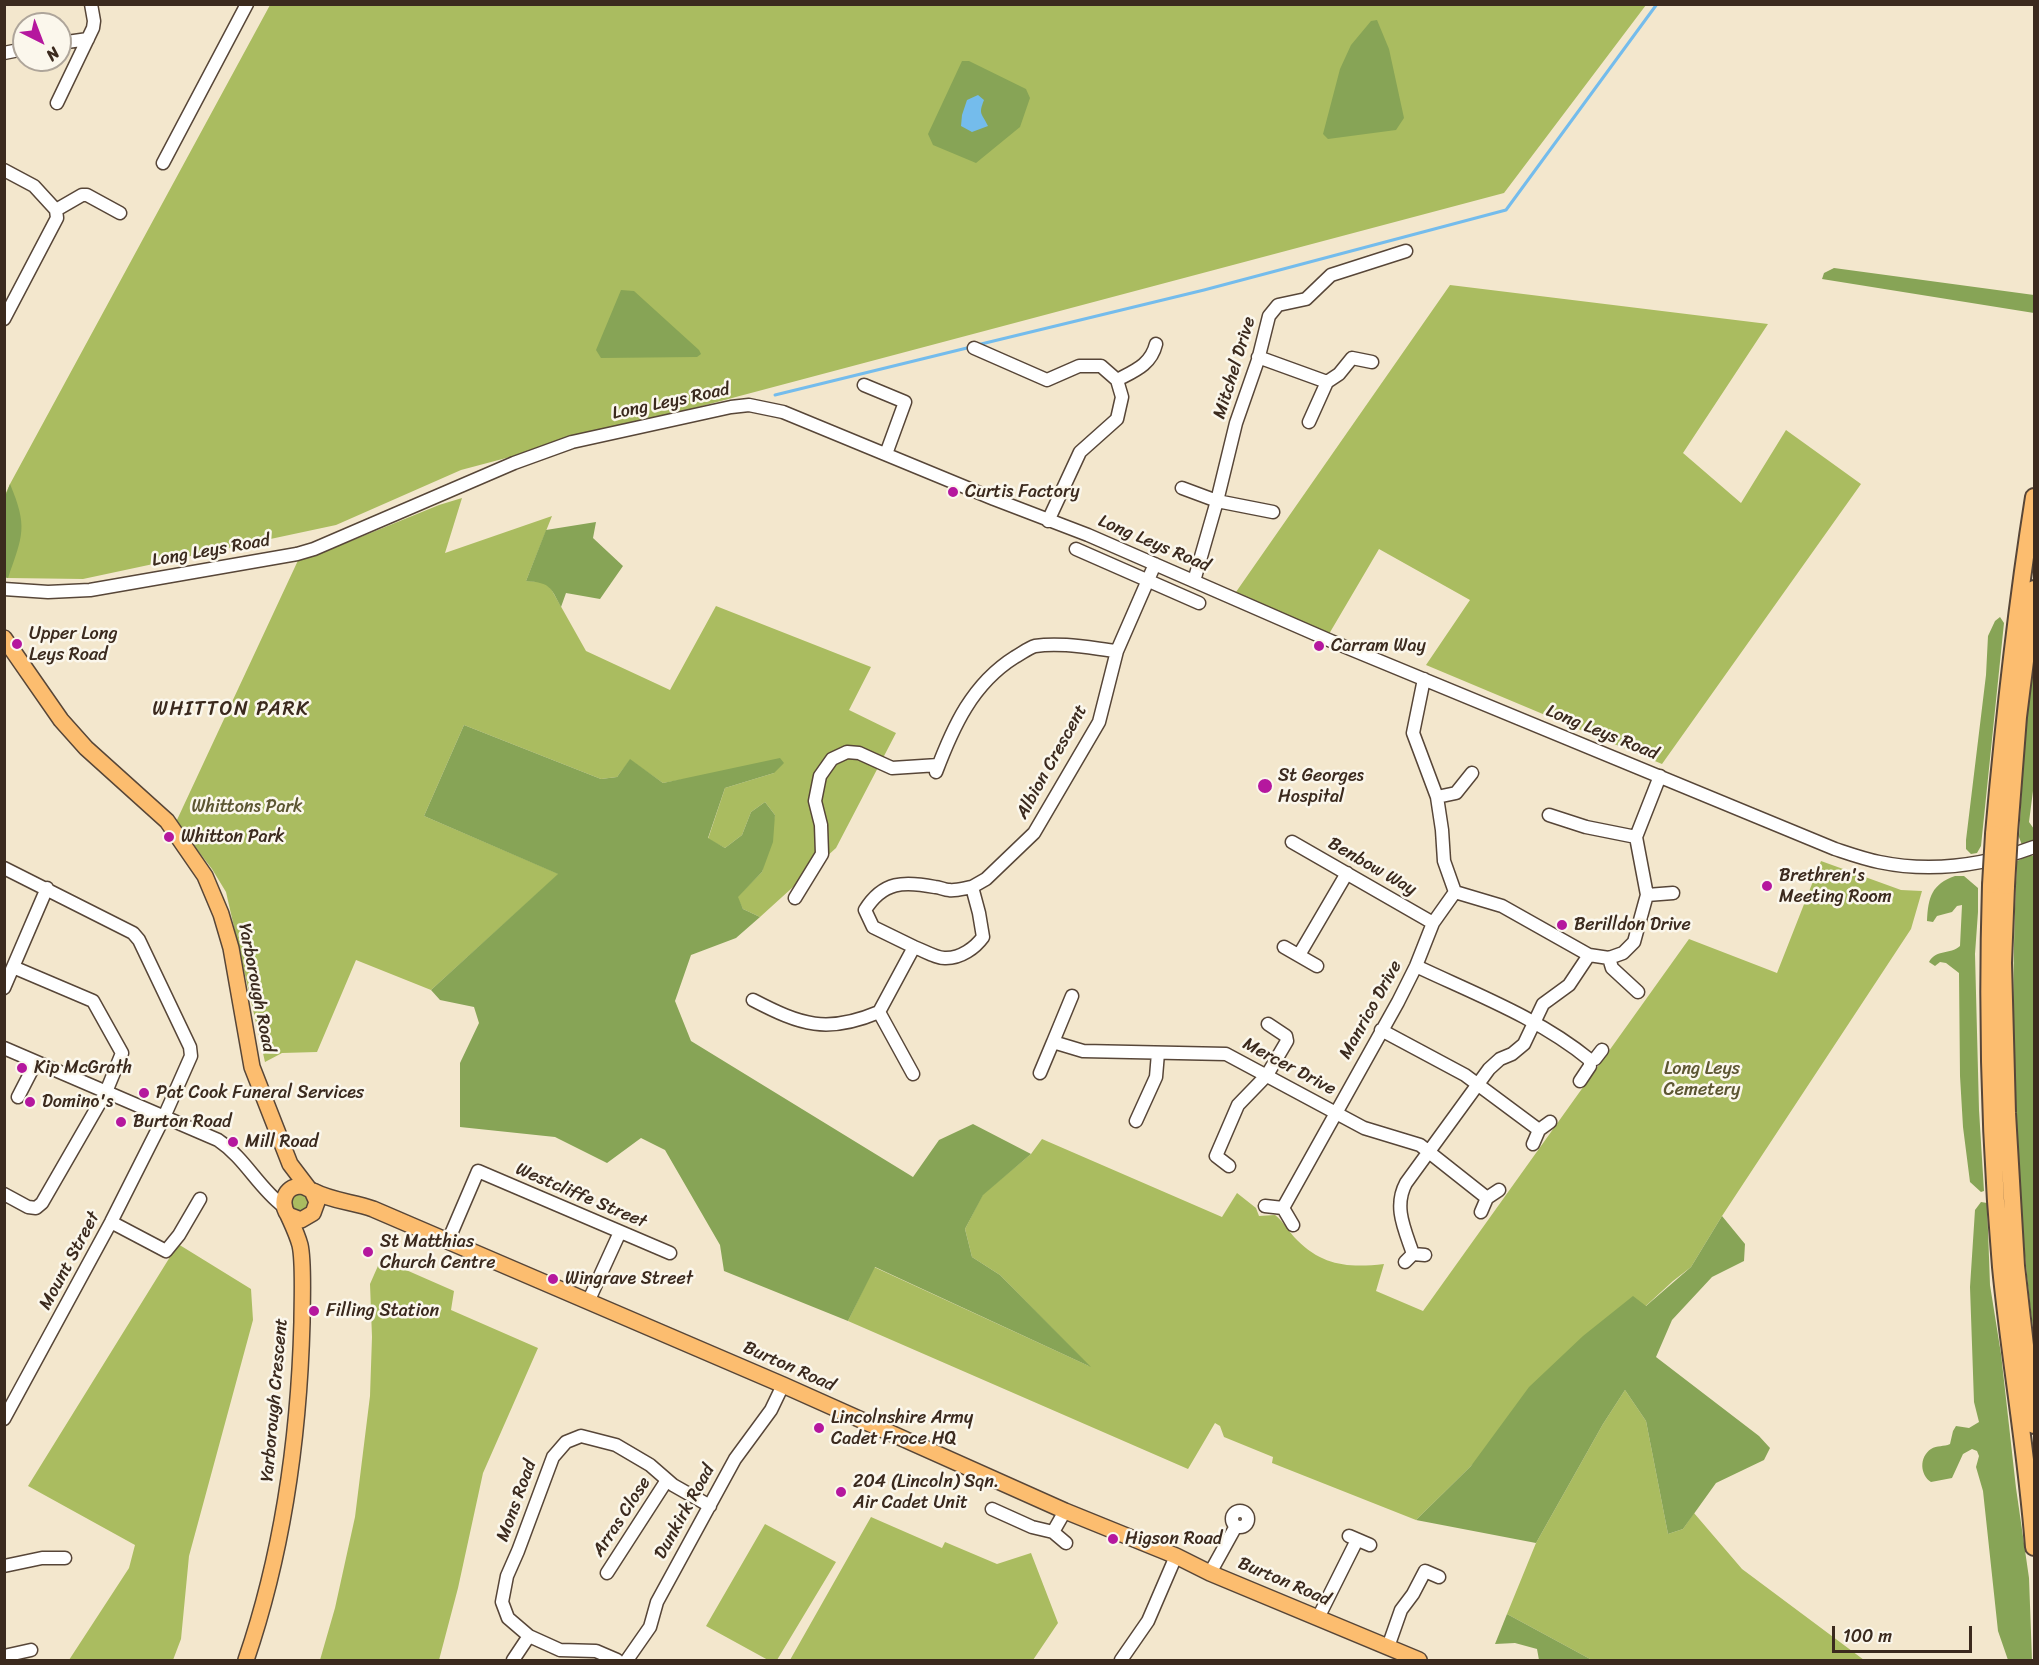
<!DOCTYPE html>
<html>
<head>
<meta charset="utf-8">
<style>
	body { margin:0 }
	#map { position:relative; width:2039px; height:1665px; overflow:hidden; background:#f3e7cd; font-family:Sriracha,sans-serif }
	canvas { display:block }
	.frame { position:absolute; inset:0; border:6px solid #3b2a1e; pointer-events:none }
	.north { position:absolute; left:12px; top:12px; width:60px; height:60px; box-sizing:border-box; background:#fbf7ec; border:2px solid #aea59a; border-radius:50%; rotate:138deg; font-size:16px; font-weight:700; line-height:24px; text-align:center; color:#3b2a1e }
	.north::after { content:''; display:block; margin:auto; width:21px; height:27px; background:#b5179e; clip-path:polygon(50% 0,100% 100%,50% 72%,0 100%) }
	.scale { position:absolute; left:1832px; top:1626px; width:140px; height:27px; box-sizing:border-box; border:3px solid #3b2a1e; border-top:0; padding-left:8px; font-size:18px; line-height:21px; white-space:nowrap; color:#3b2a1e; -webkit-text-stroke:4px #fbf7ec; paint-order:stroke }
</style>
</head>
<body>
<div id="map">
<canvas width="2039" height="1665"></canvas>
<div class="frame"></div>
<div class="north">N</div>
<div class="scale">100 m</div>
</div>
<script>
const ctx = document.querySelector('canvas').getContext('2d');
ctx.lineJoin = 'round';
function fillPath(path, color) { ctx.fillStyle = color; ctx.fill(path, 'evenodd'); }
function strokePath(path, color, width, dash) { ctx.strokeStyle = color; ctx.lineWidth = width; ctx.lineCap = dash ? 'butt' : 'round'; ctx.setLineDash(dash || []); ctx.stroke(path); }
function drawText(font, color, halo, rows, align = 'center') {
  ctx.font = font + ' Sriracha,sans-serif'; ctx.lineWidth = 5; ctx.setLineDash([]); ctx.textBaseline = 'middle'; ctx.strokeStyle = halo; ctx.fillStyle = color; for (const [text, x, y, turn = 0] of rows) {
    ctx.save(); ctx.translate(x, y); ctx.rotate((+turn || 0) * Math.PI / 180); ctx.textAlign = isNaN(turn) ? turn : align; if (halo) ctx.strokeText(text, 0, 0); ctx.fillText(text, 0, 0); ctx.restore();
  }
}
fillPath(new Path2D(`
	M 270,5 L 1646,5 L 1504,193 L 461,470 L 336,525 L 83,579 L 8,578 L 5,577 L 4,497 L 10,484 Z
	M 1450,285 L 1768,324 L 1683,453 L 1741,503 L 1786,430 L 1861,484 L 1662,764 L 1426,665 L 1470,600 L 1379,549 L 1329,634 L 1236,592 Z
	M 462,498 L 445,553 L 552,516 L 526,581 L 544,582 L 550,587 L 586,651 L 670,690 L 716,606 L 871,667 L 849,710 L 896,733 L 836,848 L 760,917 L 743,909 L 737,897 L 762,872 L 775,815 L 765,802 L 751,812 L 742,835 L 725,848 L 708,839 L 725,788 L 774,773 L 702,776 L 663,783 L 630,760 L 617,777 L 601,779 L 464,725 L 424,816 L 559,874 L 431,990 L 356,960 L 317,1052 L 282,1053 L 265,1062 L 226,892 L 212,869 L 176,822 L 301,554 L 341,545 L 439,505 Z
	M 1821,861 L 1901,890 L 1922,891 L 1911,929 L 1722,1216 L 1691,1267 L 1673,1281 L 1471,1466 L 1416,1520 L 1272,1463 L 1273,1457 L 1224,1437 L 1220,1426 L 1215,1423 L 1188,1469 L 848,1321 L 874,1267 L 1089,1366 L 1000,1275 L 972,1257 L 965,1229 L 983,1194 L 1031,1154 L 1042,1139 L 1222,1217 L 1237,1193 L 1256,1208 L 1259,1216 L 1275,1215 C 1284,1222 1289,1232 1297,1240 C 1323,1266 1349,1268 1384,1264 L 1376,1291 L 1423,1311 L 1689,939 L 1777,973 Z
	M 298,1192 L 310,1197 L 309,1211 L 293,1214 L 290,1197 Z
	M 178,1244 L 251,1289 L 253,1320 L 189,1556 L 181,1639 L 173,1660 L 69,1660 L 129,1568 L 135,1545 L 28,1486 Z
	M 381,1259 L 454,1291 L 451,1310 L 538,1348 L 483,1473 L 458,1588 L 439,1660 L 320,1660 L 335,1608 L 355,1517 L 370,1396 L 372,1337 L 370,1284 Z
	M 1625,1390 L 1646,1421 L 1668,1534 L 1683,1529 L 1694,1513 L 1742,1569 L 1864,1660 L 1592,1660 L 1507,1614 L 1536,1543 L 1603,1424 Z
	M 871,1517 L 942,1548 L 945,1542 L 997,1564 L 1031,1553 L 1058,1623 L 1033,1660 L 790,1660 Z
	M 765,1524 L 836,1562 L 777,1660 L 768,1660 L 706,1626 Z`), '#aabc60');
fillPath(new Path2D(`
	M 1377,20 L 1389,49 L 1404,118 L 1396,130 L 1328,139 L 1323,134 L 1340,69 L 1351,45 L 1371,21 Z
	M 962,61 L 969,61 L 1026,89 L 1030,98 L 1020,127 L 976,163 L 933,145 L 928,134 Z
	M 1834,268 L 2034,295 L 2034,313 L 1822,279 L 1824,273 Z
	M 621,290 L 634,291 L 699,350 L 701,354 L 697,357 L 601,358 L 596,350 Z
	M 10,484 C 28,527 23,535 8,578 L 4,577 L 5,497 Z
	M 596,522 L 593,538 L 623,566 L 600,599 L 566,593 L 561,607 C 550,586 550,583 526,581 L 546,530 Z
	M 2000,617 L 2004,623 L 1981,846 L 1977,853 L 1971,854 L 1966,849 L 1966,840 L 1986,675 L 1988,636 L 1995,621 Z
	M 2034,661 L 2034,783 L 2029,822 L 2034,829 L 2034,845 L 2023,848 L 2019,837 L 2025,732 Z
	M 464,725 L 601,779 L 617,777 L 630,759 L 663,783 L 780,758 L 784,763 L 774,773 L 725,788 L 708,838 L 725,848 L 742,835 L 751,812 L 765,802 L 775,815 L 773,842 L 762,872 L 738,897 L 743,909 L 760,917 L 736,938 L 691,955 L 675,1001 L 691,1041 L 913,1177 L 939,1140 L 973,1124 L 1031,1154 L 983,1195 L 965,1229 L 972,1257 L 1000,1275 L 1091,1367 L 875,1267 L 848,1321 L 724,1271 L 720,1245 L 665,1150 L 641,1138 L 607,1163 L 555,1137 L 460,1127 L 460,1063 L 479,1023 L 474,1007 L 440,1000 L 431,990 L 558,874 L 424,816 Z
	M 2029,855 L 2034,856 L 2034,1336 C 2014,1180 2009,1018 2017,861 Z
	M 1955,876 L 1964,876 L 1978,888 L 1978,912 L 1975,954 L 1979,1110 L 1984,1191 L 1981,1192 L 1970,1182 L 1963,1127 L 1960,1076 L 1959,973 L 1946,963 L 1940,962 L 1935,966 L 1929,962 C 1936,949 1950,955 1960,946 L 1962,905 L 1957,906 L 1952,912 L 1937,916 L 1933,922 L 1927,921 C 1928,897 1932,884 1955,876 Z
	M 1981,1202 L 1987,1203 L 1990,1285 L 2001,1354 L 2016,1488 L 2029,1578 L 2032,1660 L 2008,1660 L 1998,1631 L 1983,1491 L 1976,1467 L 1979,1456 L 1977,1451 L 1972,1449 L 1963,1454 L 1952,1478 L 1931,1482 C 1920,1475 1919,1457 1931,1449 C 1937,1445 1944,1447 1950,1444 L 1953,1431 L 1956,1426 L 1969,1428 L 1979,1422 L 1974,1402 L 1970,1287 L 1975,1210 Z
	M 1722,1216 L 1745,1244 L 1744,1261 L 1712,1277 L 1672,1320 L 1656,1357 L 1759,1436 L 1770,1448 L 1764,1460 L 1716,1483 L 1683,1529 L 1668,1534 L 1646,1421 L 1625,1390 L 1603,1424 L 1536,1543 L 1416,1520 L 1471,1466 L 1529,1387 L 1583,1336 L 1633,1296 L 1646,1306 L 1691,1267 Z
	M 1507,1614 L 1592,1660 L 1539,1660 L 1537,1649 L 1515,1643 L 1495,1644 Z`), '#87a456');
fillPath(new Path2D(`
	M 978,95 L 984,100 C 978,115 982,113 988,126 L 972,132 L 961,126 L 962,115 L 967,100 Z`), '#74bcec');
strokePath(new Path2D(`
	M 977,345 L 1204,290 L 1506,210 L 1657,4
	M 775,395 L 971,347`), '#74bcec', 3);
const minor = new Path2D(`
	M 60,43 L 88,39
	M 4,53 L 24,49
	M 57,103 L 93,28 L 94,21 L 91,4
	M 163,163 L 247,4
	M 4,170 L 34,186 L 56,210
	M 56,210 L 82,195 L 87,195 L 120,213
	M 4,319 L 57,218 L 56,210
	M 974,348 L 1047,380 L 1079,366 L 1101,366 L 1117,380 L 1122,397 L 1117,419 L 1080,452 L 1048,521
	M 1258,357 L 1327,382 L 1309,422
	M 1117,380 C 1134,371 1151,365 1156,344
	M 1327,382 L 1339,374 L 1352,358 L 1372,362
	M 864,385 L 905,402 L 886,454
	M 1182,488 L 1217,501 L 1273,512
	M 1076,549 L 1199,603
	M 1194,581 L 1217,501 L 1236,423 L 1258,360 L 1269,316 L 1278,305 L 1306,299 L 1331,275 L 1406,251
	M 4,589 L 48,592 L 90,590 L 297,554 L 314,549 L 514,463 L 572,442 L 731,407 L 749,405 L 783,412 L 994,499 L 1088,535 L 1331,641 L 1835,849 C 1850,854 1864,859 1879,862 C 1932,873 1985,865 2034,847
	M 1424,679 L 1413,733 L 1437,797 L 1442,830 L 1444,861 L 1455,892 L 1502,906 L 1589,955 L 1609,958 L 1623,953 L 1634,942 L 1645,902 L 1647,895 L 1636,837 L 1660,776
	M 936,772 C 953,727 972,684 1015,657 C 1021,654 1028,648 1035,646 C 1061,642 1090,648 1117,651
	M 1437,797 L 1456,793 L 1472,773
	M 1549,815 L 1586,827 L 1636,837
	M 1292,842 L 1433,923
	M 4,868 L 133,933 L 139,940 L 190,1047 L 191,1056 L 164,1117 L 111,1222 L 4,1419
	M 1647,895 L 1673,893
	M 795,898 L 822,854 L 821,825 L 815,801 L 820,776 L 832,759 L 847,752 L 859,753 L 892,768 L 938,765
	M 914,947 L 873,927 L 865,910 C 883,881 904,881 935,887 C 940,887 944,890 949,890 C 956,891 965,888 972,887
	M 1284,947 L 1317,966
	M 1299,955 L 1347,873
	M 1609,958 L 1612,968 L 1638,992
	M 1416,966 C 1475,994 1539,1018 1590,1060
	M 4,988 L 47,888
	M 753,1000 C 801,1025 827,1034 879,1012
	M 1381,1030 L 1465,1075 L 1539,1130
	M 1053,1042 L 1072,996
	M 4,1048 L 218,1140 C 245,1158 258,1187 283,1206
	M 1590,1060 L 1595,1059 L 1602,1050
	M 1040,1073 L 1053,1042 L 1083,1051 L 1226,1054 L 1364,1128 L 1420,1145 L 1487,1198
	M 913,1074 L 879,1012 L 914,947 C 923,950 937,959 946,958 C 961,958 975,948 983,937 L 979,913 L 972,887 L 986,879 L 1034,833 L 1099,722 L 1117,651 L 1155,564
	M 1580,1081 L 1590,1066 L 1590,1060
	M 18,1097 L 36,1062
	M 1136,1121 L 1156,1077 L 1158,1053
	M 1533,1144 L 1539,1130 L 1550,1122
	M 1229,1166 L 1216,1156 L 1238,1105 L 1267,1075 L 1287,1041 L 1286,1036 L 1268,1024
	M 4,1194 L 28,1207 L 36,1208 L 42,1203 L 106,1092 L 122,1053 L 93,1001 L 13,967
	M 1265,1206 L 1283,1208 L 1293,1225
	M 1283,1208 L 1398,1002 L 1416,966 L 1433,923 L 1455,892
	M 1481,1212 L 1487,1198 L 1499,1190
	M 111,1222 L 166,1251 L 179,1235 L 200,1199
	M 448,1241 L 478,1171 L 670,1253
	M 1413,1254 C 1405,1230 1393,1207 1406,1183 L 1489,1069 L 1500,1059 L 1512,1054 L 1524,1044 L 1543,1004 L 1569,985 L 1589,955
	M 1405,1262 L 1413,1254 L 1425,1255
	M 588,1302 L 620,1232
	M 992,1509 L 1032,1527 L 1053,1532 L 1065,1511
	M1232 1519a8 8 0 1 1 16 0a8 8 0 1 1-16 0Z
	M 1053,1532 L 1066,1543
	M 1349,1536 L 1370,1545
	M 4,1566 L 42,1558 L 65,1558
	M 607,1573 L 667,1480
	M 1210,1573 L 1236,1526
	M 1318,1618 L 1357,1540
	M 1388,1647 L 1401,1610 L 1413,1594 L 1425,1571 L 1439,1577
	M 4,1656 L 31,1650
	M 513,1660 L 529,1636
	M 617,1660 L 596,1651 L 560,1650 L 529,1636 L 508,1618 L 502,1602 L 507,1576 L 518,1551 L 553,1457 L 566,1442 L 581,1436 L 616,1445 L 650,1465 L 673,1485 L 710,1506
	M 627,1660 L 650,1627 L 657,1602 L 735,1459 L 771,1410 L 783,1385
	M 1121,1660 L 1148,1621 L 1176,1556`);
const major = new Path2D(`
	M 4,638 L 61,720 L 86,748 L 167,821 L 205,876 L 221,914 L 231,948 L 252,1067 L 290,1164 L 309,1189
	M 312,1191 L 317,1202 L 313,1213 L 301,1220 L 288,1215 C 280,1203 284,1187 300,1186 C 305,1186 308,1189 313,1191 C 332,1201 353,1202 373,1209 L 783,1385 L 1065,1511 L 1176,1556 L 1210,1573 L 1419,1660
	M 246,1660 C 283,1552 299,1437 302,1322 C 302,1303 304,1262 300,1245 C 297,1234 292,1224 288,1215`);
const highway = new Path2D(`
	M 2009,833 L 2018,717 L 2034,589
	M 1994,834 C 2004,721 2016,610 2034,497
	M 1991,885 C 1987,1012 1990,1140 2001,1267 C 2010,1360 2027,1453 2034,1547
	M 2006,886 L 2003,963 L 2007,1113 L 2016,1266 L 2034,1425`);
strokePath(minor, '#574638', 15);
strokePath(major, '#574638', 18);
strokePath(highway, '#574638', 20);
strokePath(minor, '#fff', 12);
strokePath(major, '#fcbd6f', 15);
strokePath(highway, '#fcbd6f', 16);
const highwayBridge = new Path2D(`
	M 1991,885 L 1994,834
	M 2006,886 L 2009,833`);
strokePath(highwayBridge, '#574638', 20, []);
strokePath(highwayBridge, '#fcbd6f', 16);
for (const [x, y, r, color] of [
	[953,492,6,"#b5179e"],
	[17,644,6,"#b5179e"],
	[1319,646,6,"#b5179e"],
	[1265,786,8,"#b5179e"],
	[169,837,6,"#b5179e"],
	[1767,886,6,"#b5179e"],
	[1562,925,6,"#b5179e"],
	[22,1068,6,"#b5179e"],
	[144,1093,6,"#b5179e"],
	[30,1102,6,"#b5179e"],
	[121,1122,6,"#b5179e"],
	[233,1142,6,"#b5179e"],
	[368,1252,6,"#b5179e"],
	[553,1279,6,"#b5179e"],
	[314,1311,6,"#b5179e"],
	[819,1428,6,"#b5179e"],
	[841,1492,6,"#b5179e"],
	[1113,1539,6,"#b5179e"]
]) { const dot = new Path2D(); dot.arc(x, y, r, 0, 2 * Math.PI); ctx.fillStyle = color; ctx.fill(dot); strokePath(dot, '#fbf7ec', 2); }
drawText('18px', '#3b2a1e', '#fbf7ec', [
	["Mitchel Drive",1235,368,-73],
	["Long Leys Road",671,402,-12],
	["Long Leys Road",1154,544,23],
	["Long Leys Road",211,551,-10],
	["Long Leys Road",1602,733,22],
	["Albion Crescent",1052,762,-61],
	["Benbow Way",1372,867,30],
	["Yarborough Road",256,988,79],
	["Manrico Drive",1371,1010,-61],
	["Mercer Drive",1289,1067,28],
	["Westcliffe Street",581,1196,23],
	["Mount Street",70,1261,-62],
	["Burton Road",789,1367,24],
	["Yarborough Crescent",275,1400,-85],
	["Mons Road",517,1501,-70],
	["Dunkirk Road",685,1512,-61],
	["Arras Close",622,1517,-57],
	["Burton Road",1284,1582,23]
]);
drawText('18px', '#3b2a1e', '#fbf7ec', [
	["Curtis Factory",965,492],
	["Upper Long",29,634],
	["Leys Road",29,655],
	["Carram Way",1331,646],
	["St Georges",1278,776],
	["Hospital",1278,797],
	["Whitton Park",181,837],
	["Brethren's",1779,876],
	["Meeting Room",1779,897],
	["Berilldon Drive",1574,925],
	["Kip McGrath",34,1068],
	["Pat Cook Funeral Services",156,1093],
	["Domino's",42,1102],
	["Burton Road",133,1122],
	["Mill Road",245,1142],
	["St Matthias",380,1242],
	["Church Centre",380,1263],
	["Wingrave Street",565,1279],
	["Filling Station",326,1311],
	["Lincolnshire Army",831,1418],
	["Cadet Froce HQ",831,1439],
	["204 (Lincoln) Sqn.",853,1482],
	["Air Cadet Unit",853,1503],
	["Higson Road",1125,1539]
], 'left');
drawText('18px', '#5c5632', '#fbf7ec', [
	["Whittons Park",247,807],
	["Long Leys",1702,1069],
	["Cemetery",1702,1090]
]);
ctx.letterSpacing = '1.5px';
drawText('20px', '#3b2a1e', '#fbf7ec', [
	["WHITTON PARK",231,710]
]);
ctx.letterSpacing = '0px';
</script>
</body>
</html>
